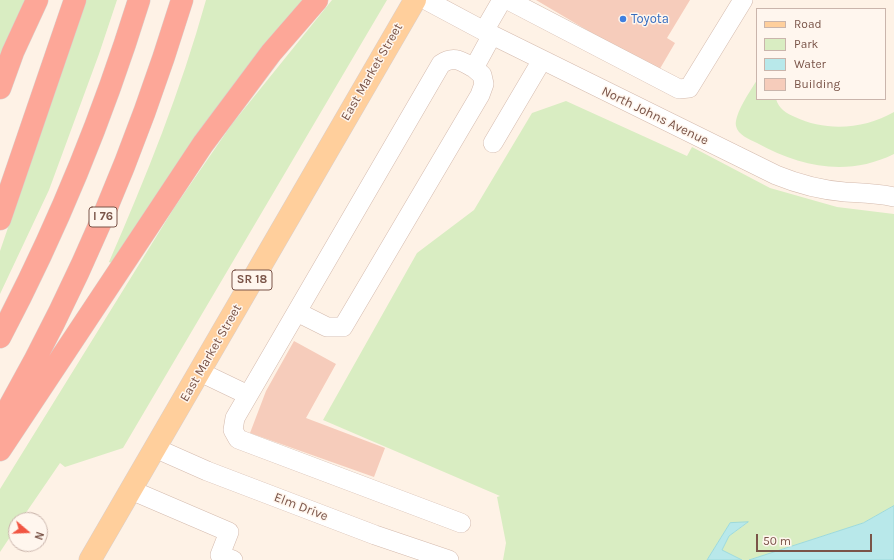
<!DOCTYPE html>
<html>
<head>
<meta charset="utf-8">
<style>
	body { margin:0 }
	#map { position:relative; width:894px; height:560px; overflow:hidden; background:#fef2e6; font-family:Karla,sans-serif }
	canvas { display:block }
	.legend { position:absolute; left:756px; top:8px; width:130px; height:92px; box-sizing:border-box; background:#fff6ee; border:1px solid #cab5ac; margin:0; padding:5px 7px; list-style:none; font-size:12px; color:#7a5448 }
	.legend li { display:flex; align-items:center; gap:8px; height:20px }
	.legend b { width:20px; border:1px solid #cab5ac }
	.north { position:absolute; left:8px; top:512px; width:40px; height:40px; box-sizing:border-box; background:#fff6ee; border:1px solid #cab5ac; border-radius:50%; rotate:109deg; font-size:11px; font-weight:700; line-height:16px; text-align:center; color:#7a5448 }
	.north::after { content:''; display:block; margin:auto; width:14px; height:18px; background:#f15542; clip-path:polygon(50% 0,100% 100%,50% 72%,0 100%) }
	.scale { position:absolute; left:756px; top:534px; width:116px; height:18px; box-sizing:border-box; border:2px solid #7a5448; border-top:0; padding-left:5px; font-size:12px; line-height:14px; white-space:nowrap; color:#7a5448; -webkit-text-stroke:3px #fff6ee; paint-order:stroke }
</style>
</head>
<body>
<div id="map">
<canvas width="894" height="560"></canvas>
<ul class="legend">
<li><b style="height:5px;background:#ffcf9c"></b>Road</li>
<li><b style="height:11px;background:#d9edc2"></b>Park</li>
<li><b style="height:11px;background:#b8e8ea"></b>Water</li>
<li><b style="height:11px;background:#f6ccbb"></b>Building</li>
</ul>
<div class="north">N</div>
<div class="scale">50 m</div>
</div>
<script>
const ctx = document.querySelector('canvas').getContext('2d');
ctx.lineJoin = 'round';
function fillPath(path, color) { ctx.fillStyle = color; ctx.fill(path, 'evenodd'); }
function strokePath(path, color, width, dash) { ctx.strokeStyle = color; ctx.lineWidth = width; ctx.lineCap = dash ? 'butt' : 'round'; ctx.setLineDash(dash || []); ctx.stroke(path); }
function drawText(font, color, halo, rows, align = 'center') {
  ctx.font = font + ' Karla,sans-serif'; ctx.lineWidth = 3; ctx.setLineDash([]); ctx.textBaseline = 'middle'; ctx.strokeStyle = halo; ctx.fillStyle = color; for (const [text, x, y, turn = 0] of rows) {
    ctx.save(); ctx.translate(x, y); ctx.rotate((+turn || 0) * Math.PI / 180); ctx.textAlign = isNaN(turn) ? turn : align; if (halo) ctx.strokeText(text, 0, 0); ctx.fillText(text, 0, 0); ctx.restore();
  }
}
fillPath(new Path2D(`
	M 0,0 L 25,0 L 0,63 Z
	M 86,0 L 117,0 L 99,54 L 49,190 L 0,294 L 0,251 Z
	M 206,0 L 304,0 L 114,264 L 109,262 C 146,177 181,90 206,0 Z
	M 332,0 L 387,0 L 123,448 L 65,467 L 60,463 L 21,520 L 16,520 L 16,528 L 0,552 L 0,489 L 174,208 L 232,124 Z
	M 757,80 L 757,99 L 776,99 C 779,109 786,113 795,117 C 826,132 865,129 894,112 L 894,154 C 847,177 801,167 757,143 C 749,139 738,135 736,126 C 734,114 751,90 757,80 Z
	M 566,101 L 687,156 L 692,147 L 770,188 L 837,207 L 894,214 L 894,506 L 863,523 L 749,560 L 742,560 L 722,550 L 729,536 L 747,523 L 730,523 L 707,560 L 503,560 L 506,543 L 497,497 L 500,496 L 323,420 L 417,253 L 474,210 L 532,113 Z`), '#d9edc2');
const water = new Path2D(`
	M 894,506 L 894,560 L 749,560 L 863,523 Z
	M 748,522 L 729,536 L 722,550 L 742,560 L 707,560 L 730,523 Z`);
fillPath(water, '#b8e8ea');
strokePath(water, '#9ddadc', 1);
fillPath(new Path2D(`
	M 536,0 L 690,0 L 667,38 L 675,43 L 658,72 Z
	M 294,341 L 336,364 L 306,418 L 385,448 L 374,477 L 250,433 L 266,391 Z`), '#f6ccbb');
const minor = new Path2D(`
	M 426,0 L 484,31 L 776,175 C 798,184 821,190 845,192 C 862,193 877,193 894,197
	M 508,0 L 679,89 L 689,88 L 743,0
	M 484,31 L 502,0
	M 493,143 L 542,60
	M 297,312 L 327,327 L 343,327 L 480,95 L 484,84 L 482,75 L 474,68
	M 200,372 L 248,395
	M 155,448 L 207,471 L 375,535 L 449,560
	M 131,490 L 229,532 L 220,555 L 233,560
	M 461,523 L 238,439 L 233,430 L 235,418 L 441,64 C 454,55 461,61 474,68 L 492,35`);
const major = new Path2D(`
	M 90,560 L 415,0`);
const highway = new Path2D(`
	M 0,88 L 13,52 L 37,0
	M 0,219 L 75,0
	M 0,337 C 57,229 103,116 139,0
	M 0,423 C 77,290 137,147 182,0
	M 0,450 L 203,144 L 271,53 L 317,0`);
strokePath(minor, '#d4baad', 20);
strokePath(major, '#dacfcc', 23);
strokePath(highway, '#dacfcc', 23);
strokePath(minor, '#fff', 19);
strokePath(major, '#ffcf9c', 22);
strokePath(highway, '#fda798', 22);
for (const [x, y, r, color] of [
	[623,19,4,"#3f7fe0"]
]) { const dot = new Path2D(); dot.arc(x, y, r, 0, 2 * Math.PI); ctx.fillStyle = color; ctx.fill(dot); strokePath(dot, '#fff6ee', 1.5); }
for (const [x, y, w] of [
	[103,217,28],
	[252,280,40]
]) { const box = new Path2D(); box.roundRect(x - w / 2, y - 10, w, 20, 3); ctx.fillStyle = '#fff6ee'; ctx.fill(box); strokePath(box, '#7a5448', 1); }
drawText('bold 12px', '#7a5448', null, [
	["I 76",103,217],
	["SR 18",252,280]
]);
drawText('13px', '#366cbe', '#fff6ee', [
	["Toyota",631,19]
], 'left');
drawText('13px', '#7a5448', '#fff6ee', [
	["East Market Street",372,72,-60],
	["North Johns Avenue",655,116,26],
	["East Market Street",211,353,-60],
	["Elm Drive",301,507,21]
]);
</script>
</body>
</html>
